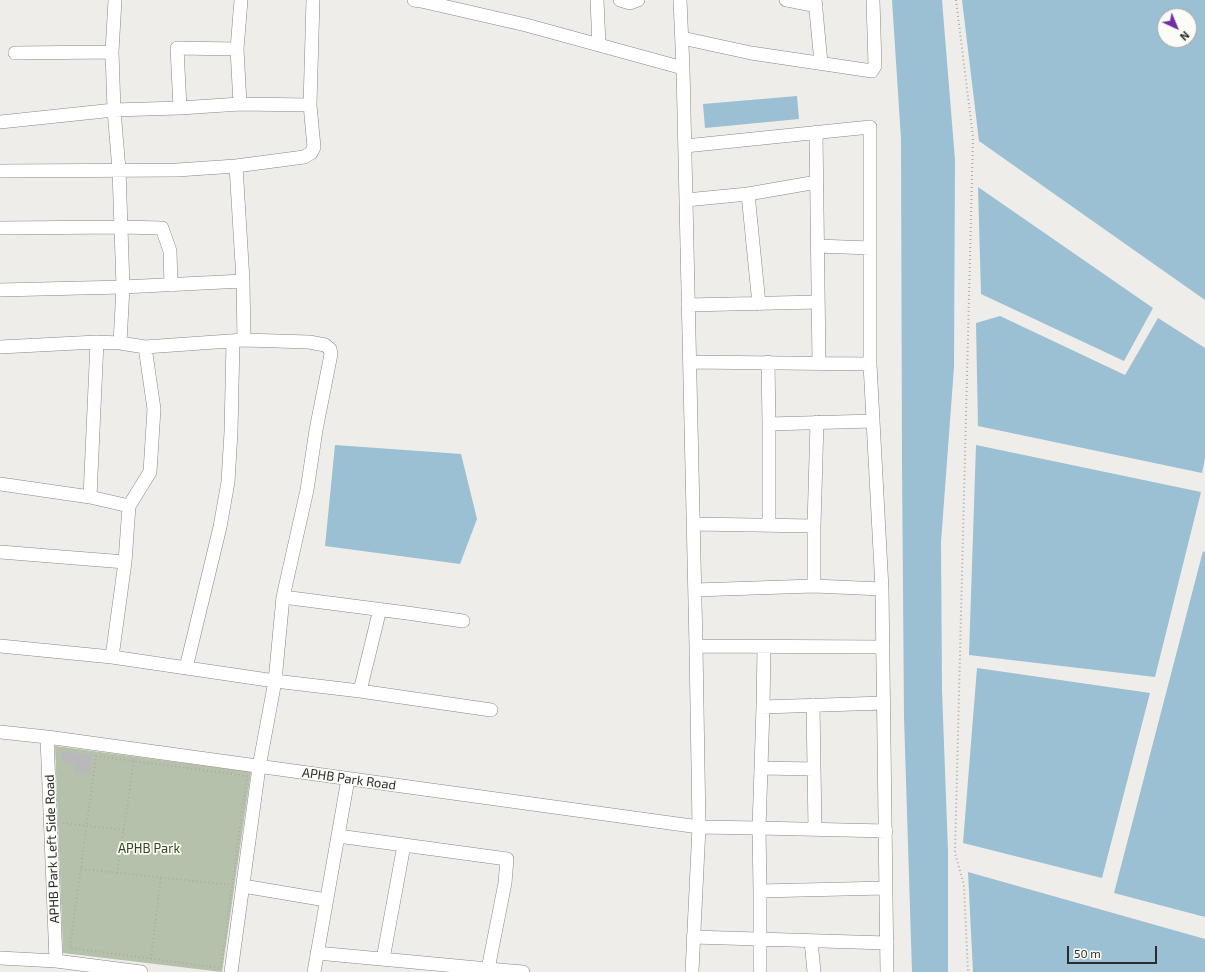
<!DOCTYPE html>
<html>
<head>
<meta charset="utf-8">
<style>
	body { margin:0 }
	#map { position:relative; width:1205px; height:972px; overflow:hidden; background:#eeedea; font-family:"Exo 2",sans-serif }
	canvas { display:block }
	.north { position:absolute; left:1157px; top:8px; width:40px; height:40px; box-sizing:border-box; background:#fbfbf7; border:1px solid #a8a8a5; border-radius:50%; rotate:136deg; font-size:11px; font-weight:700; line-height:16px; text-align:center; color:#2c2c2b }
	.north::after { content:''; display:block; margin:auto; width:14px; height:18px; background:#722da1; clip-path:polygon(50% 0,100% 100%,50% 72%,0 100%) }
	.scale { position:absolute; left:1067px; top:946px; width:90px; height:18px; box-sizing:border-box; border:2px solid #2c2c2b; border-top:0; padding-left:5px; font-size:12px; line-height:14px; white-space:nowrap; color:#2c2c2b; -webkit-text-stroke:3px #fbfbf7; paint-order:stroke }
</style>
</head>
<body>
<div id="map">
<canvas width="1205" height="972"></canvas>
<div class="north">N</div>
<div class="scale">50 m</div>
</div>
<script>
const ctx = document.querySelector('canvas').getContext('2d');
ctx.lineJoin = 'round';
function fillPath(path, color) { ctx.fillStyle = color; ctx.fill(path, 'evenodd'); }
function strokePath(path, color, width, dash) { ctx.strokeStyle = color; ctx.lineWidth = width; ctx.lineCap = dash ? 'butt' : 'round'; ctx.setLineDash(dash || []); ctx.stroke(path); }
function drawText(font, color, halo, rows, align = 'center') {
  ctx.font = font + ' "Exo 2",sans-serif'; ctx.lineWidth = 3.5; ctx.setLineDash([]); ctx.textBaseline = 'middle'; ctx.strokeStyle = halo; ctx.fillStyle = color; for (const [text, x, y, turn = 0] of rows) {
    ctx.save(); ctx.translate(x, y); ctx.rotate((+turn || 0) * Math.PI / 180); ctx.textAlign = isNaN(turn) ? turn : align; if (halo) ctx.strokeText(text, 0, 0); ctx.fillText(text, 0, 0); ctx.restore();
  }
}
fillPath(new Path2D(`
	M 55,746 L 251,772 L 222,972 L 63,953 Z`), '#b6c1ab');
fillPath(new Path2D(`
	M 892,0 L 942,0 L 955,160 L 954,367 L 941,542 L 942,691 L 948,851 L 948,972 L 912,972 L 904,717 L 902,463 L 901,139 Z
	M 962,0 L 1205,0 L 1205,300 L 979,141 ZM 1165,16 L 1189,16 L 1189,40 L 1165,40 Z
	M 797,96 L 799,119 L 705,128 L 703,104 Z
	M 978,187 L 1153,308 L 1124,361 L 981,294 Z
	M 1000,316 L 1125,375 L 1158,318 L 1205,348 L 1205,458 L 1202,473 L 978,426 L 976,323 Z
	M 335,445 L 461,454 L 477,519 L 460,564 L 325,546 Z
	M 976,445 L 1201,492 L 1155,677 L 969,655 Z
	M 1203,551 L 1205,552 L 1205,917 L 1114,893 Z
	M 977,668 L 1150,693 L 1102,878 L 963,843 Z
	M 968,872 L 1205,939 L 1205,972 L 973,972 Z`), '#9bbfd3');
fillPath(new Path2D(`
	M 62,752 L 92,755 L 90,775 L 74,773 L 75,764 L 60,762 Z`), '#b9b8bb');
const minor = new Path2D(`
	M 414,0 L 421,1 L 526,25 L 683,68
	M 597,0 L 599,45
	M 620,0 L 630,3 L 638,0
	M 680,0 L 683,68 L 696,646 L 699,827 L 692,972
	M 786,0 L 816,6
	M 815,0 L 821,63
	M 682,38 L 751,53 L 872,71 L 875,66 L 873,0
	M 112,52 L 115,0
	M 240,104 L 237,49 L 241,0
	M 180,108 L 177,48 L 237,49
	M 0,122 L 114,110 L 112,52 L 15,53
	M 816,132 L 819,363
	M 685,146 L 870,127 L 870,364 L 882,589 L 887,972
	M 0,171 L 177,170 L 236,166
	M 748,194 L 759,304
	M 686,200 L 748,194 L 817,182
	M 0,228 L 122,227 L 162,228 L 170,251 L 171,285
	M 818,246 L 870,248
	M 243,281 L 244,340
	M 0,290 L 123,287 L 119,170 L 114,110 L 180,108 L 240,104 L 310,105
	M 688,305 L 818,302
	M 120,343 L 123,287 L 243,281 L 236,166 L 304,157 L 311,153 L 314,147 L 310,105 L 313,0
	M 0,347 L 97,342 L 120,343 L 145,347 L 244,340 L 309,342 L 325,345 L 330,349 L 331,354 L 316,430 L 307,490 L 283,597
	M 690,362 L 870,364
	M 768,362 L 769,424 L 873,421
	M 0,484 L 90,497 L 129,506 L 125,562 L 112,657 L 0,646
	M 90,497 L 97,342
	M 129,506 L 150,472 L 154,409 L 145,347
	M 693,524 L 814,526 L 817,422
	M 769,525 L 769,424
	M 0,552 L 125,562
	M 814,586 L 814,526
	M 695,590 L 814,586 L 882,589
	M 380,609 L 360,691 L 491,710
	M 696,646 L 883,647
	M 764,648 L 763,707 L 884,703
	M 112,657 L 275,681 L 283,597 L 407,613 L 463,621
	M 186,668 L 220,527 L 228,482 L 231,432 L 233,341
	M 813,705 L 815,829
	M 0,732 L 47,737 L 699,827 L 759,828 L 761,768 L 814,769
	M 47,737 L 56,961
	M 761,768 L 763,707
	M 886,831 L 759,828 L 760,891 L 886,888
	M 338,836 L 507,859 L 505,883 L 488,969 L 523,972
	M 243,886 L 326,900
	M 760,891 L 760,972
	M 693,937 L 887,943
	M 811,941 L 814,972
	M 317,953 L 488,969
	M 0,958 L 56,961 L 141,972
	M 383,959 L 404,845
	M 231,972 L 259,767 L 275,681 L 360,691
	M 314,972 L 348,779`);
strokePath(minor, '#888784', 14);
strokePath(new Path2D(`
	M 956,0 L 973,137 L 955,853 L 964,885 L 968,972
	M 96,756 L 247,776 L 221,968 L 70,948 Z
	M 63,823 L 124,830
	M 81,869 L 232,885
	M 117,873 L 134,760
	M 151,959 L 161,877`), '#ababa8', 2, [1, 3]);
strokePath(minor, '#fff', 13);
drawText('13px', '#2c2c2b', '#fbfbf7', [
	["APHB Park Road",349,779,8],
	["APHB Park Left Side Road",52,849,-92]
]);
drawText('13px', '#344918', '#fbfbf7', [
	["APHB Park",149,849]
]);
</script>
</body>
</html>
